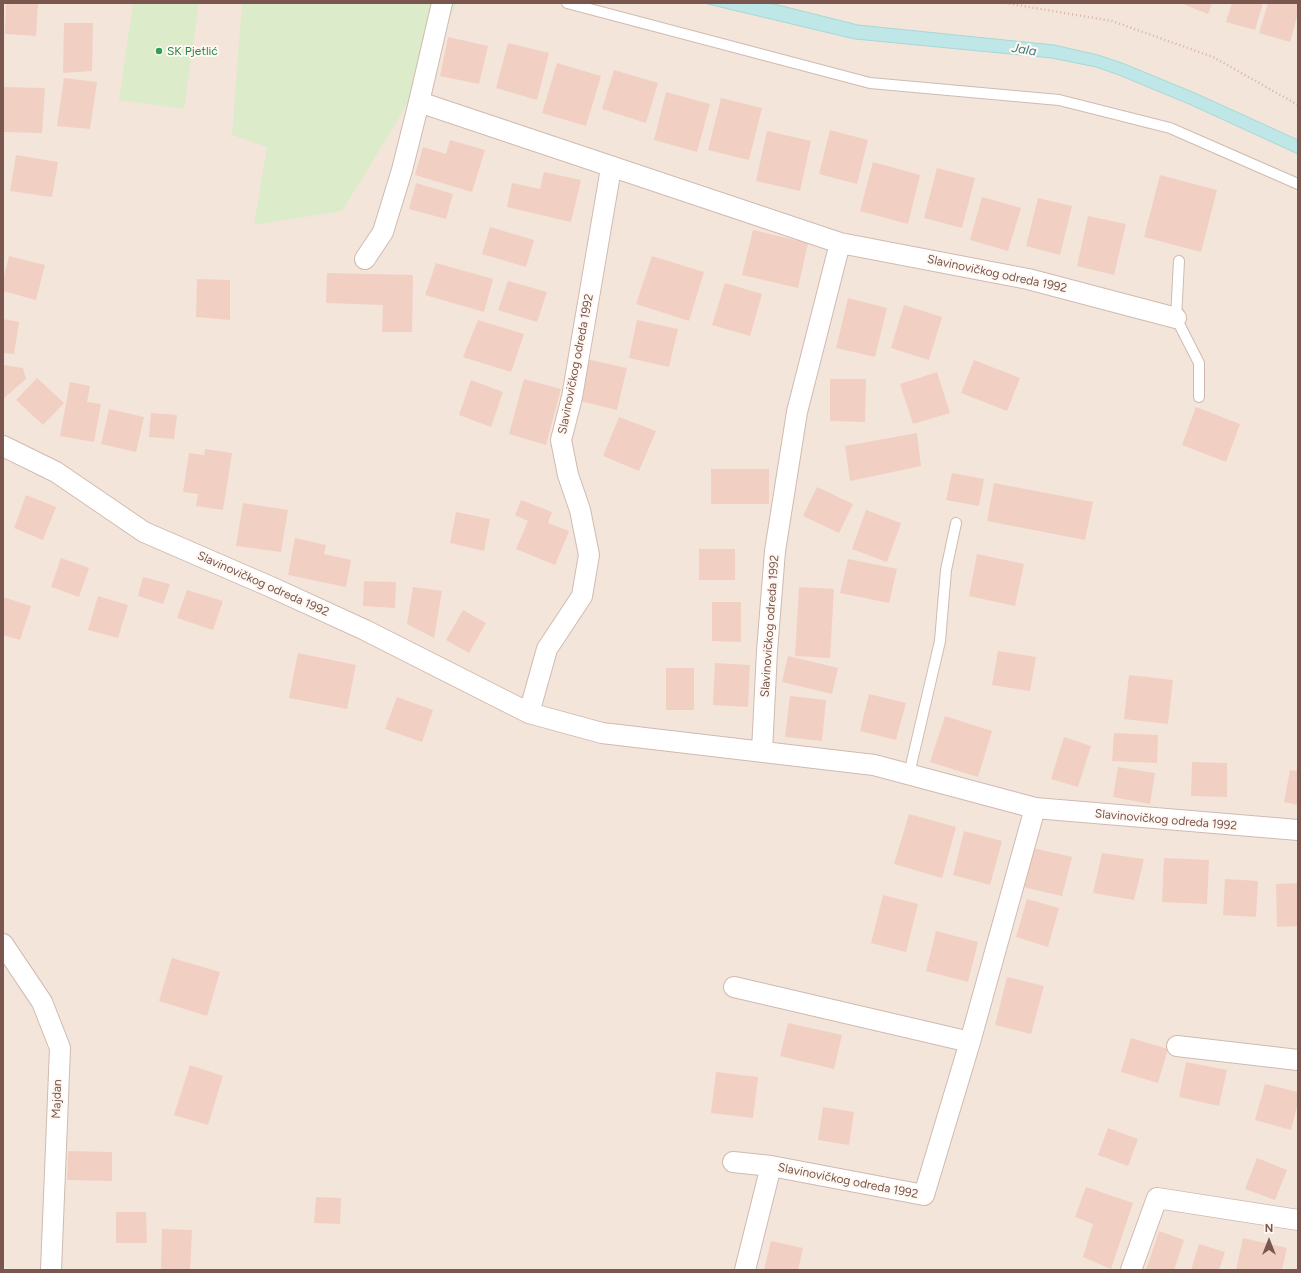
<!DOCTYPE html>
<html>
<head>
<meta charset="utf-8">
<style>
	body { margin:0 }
	#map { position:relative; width:1301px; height:1273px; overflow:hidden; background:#fdf4ec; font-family:Figtree,sans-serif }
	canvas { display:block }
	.frame { position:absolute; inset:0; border:4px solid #79574e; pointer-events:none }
	.north { position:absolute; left:1249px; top:1221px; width:40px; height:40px; -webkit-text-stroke:3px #fff8f2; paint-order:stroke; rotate:0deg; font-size:11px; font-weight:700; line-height:16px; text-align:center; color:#79574e }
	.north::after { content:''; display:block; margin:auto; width:14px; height:18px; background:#79574e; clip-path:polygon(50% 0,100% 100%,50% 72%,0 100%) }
</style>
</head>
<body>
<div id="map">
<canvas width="1301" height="1273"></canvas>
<div class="frame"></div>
<div class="north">N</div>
</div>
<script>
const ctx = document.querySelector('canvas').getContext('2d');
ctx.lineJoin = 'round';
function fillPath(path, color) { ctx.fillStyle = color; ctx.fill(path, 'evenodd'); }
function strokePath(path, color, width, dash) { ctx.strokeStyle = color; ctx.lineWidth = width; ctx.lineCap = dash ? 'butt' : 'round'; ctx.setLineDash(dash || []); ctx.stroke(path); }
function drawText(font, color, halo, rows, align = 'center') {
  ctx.font = font + ' Figtree,sans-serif'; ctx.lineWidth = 4; ctx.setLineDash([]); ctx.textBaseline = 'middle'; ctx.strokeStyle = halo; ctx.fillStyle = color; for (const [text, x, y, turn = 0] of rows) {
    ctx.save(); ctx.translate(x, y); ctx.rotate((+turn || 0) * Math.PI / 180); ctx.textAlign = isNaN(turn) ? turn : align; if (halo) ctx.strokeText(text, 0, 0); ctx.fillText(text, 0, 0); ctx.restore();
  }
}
fillPath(new Path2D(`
	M 3,3 L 1298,3 L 1298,1270 L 3,1270 Z`), '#f4e5da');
fillPath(new Path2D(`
	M 133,3 L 199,3 L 184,109 L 119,100 Z
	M 242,3 L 457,3 L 399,118 L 342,211 L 254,225 L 267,147 L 232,135 Z`), '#dcebc9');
const water = new Path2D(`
	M 704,3 L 770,3 L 858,25 L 1054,45 L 1098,55 L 1122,63 L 1195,93 L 1298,140 L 1298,154 L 1189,104 L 1119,75 L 1096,67 L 1052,58 L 855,39 Z`);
fillPath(water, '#bfe7e7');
strokePath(water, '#a6d8d9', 1);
fillPath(new Path2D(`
	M 6,3 L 38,3 L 36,36 L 5,34 Z
	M 1180,3 L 1212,3 L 1208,14 Z
	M 1232,3 L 1263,3 L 1255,30 L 1226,22 Z
	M 1268,3 L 1298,3 L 1298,13 L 1290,42 L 1259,33 Z
	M 64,23 L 93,23 L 92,71 L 63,73 Z
	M 448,37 L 488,46 L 479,84 L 440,76 Z
	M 508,43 L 549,53 L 537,100 L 496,88 Z
	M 557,63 L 601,76 L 586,126 L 542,113 Z
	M 614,70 L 658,83 L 646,123 L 602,109 Z
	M 64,78 L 97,82 L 90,129 L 57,126 Z
	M 3,87 L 45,88 L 42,133 L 3,132 Z
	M 666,92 L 710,104 L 697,152 L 654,140 Z
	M 721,98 L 762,108 L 749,160 L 708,150 Z
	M 830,130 L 868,140 L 857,184 L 819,174 Z
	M 767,131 L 811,141 L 800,191 L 756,181 Z
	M 450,140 L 485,150 L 472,192 L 415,175 L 423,147 L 446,154 Z
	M 16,155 L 58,162 L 52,197 L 10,191 Z
	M 873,162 L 920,175 L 908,224 L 860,211 Z
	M 937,168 L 975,178 L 962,228 L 924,218 Z
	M 544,172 L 581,180 L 571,222 L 507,207 L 512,183 L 540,189 Z
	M 1160,175 L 1217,190 L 1201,252 L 1144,237 Z
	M 416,183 L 453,194 L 446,219 L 409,209 Z
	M 982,197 L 1021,208 L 1008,251 L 970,240 Z
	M 1038,198 L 1072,206 L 1060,255 L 1026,246 Z
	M 1088,216 L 1126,224 L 1114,275 L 1077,266 Z
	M 490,227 L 534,240 L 526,267 L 482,254 Z
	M 753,230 L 808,243 L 798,288 L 742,275 Z
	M 9,256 L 45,265 L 36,300 L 3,291 L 3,281 Z
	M 652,256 L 704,272 L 689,321 L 636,304 Z
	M 436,263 L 493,279 L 484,312 L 425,295 Z
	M 327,273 L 413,275 L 412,332 L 382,332 L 383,305 L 326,303 Z
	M 197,279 L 230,280 L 230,320 L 196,317 Z
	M 508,281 L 547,292 L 537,322 L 498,310 Z
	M 725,283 L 762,294 L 750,336 L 712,325 Z
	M 848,298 L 887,308 L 875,357 L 836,348 Z
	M 904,305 L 942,317 L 929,360 L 891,348 Z
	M 3,319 L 19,322 L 14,354 L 3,353 Z
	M 478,320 L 524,334 L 511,372 L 463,357 Z
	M 637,320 L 678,329 L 669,367 L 629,358 Z
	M 586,359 L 627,368 L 617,410 L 576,400 Z
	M 974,360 L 1020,378 L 1007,411 L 961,393 Z
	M 3,365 L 23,368 L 26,379 L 3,399 Z
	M 937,372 L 950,413 L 913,424 L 900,384 Z
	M 37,378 L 64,403 L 43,425 L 16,400 Z
	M 524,379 L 561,389 L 546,445 L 509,434 Z
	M 830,379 L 866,379 L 865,422 L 830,421 Z
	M 471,380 L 503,392 L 491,427 L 459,415 Z
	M 70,382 L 90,386 L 87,402 L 101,404 L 94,442 L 60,436 Z
	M 1196,407 L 1240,424 L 1226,462 L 1182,445 Z
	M 109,409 L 144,417 L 136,452 L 101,444 Z
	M 151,413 L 177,415 L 174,439 L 149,437 Z
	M 619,417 L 656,431 L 639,471 L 603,456 Z
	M 917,433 L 921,466 L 850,481 L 845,446 Z
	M 205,449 L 232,453 L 223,510 L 196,506 L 198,494 L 183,492 L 189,453 L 204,455 Z
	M 711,469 L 769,469 L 769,504 L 711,504 Z
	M 952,473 L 984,479 L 979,506 L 946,500 Z
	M 994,483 L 1093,502 L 1085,540 L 987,521 Z
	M 817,487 L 853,504 L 839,533 L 803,516 Z
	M 26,495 L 56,507 L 43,540 L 14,528 Z
	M 521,500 L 552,512 L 548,523 L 569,531 L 555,565 L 516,549 L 528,521 L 515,515 Z
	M 243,503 L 288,510 L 281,552 L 236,546 Z
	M 866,510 L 901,523 L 887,562 L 852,549 Z
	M 456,512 L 490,519 L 484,551 L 450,543 Z
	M 295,538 L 326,545 L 324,554 L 351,560 L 346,587 L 288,575 Z
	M 699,549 L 735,549 L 735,580 L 699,580 Z
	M 977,554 L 1024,564 L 1015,606 L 969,596 Z
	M 61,558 L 89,568 L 79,597 L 51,587 Z
	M 848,559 L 897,569 L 889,603 L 840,593 Z
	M 143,577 L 170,584 L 163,604 L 138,596 Z
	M 364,581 L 396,582 L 395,608 L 363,606 Z
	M 413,587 L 442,591 L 434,638 L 407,624 Z
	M 799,587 L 834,589 L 830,658 L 795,656 Z
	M 187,590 L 223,601 L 213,630 L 177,618 Z
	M 98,596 L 128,605 L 118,638 L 88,630 Z
	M 3,597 L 31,606 L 20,640 L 3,635 Z
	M 712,602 L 741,602 L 741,642 L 712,641 Z
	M 463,610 L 486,623 L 469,653 L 446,640 Z
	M 998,651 L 1036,657 L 1030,691 L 992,685 Z
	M 298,653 L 356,665 L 347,709 L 289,698 Z
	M 788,656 L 838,668 L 832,694 L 782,682 Z
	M 715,663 L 750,665 L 748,707 L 713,705 Z
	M 666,668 L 694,668 L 694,710 L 666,710 Z
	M 1129,675 L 1173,680 L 1168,724 L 1124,719 Z
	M 869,694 L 906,703 L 896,740 L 860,731 Z
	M 790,696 L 826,700 L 822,741 L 785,737 Z
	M 397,697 L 433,710 L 422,742 L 385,729 Z
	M 945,716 L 992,731 L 978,777 L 930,762 Z
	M 1114,733 L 1158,735 L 1157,763 L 1112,761 Z
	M 1064,737 L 1091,746 L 1078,787 L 1051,779 Z
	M 1192,762 L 1227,763 L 1227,797 L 1191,796 Z
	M 1118,767 L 1155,773 L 1150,804 L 1113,797 Z
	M 1290,770 L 1298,771 L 1298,805 L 1284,802 Z
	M 909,814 L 956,827 L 942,878 L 894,864 Z
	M 964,831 L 1002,841 L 990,885 L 953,875 Z
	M 1033,848 L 1072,857 L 1062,896 L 1023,887 Z
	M 1102,853 L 1144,859 L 1134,900 L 1093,893 Z
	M 1164,858 L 1209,860 L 1207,904 L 1162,902 Z
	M 1225,879 L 1258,881 L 1256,917 L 1223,915 Z
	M 1298,883 L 1298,926 L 1277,927 L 1276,884 Z
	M 883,895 L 918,904 L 906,952 L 871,943 Z
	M 1027,899 L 1059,908 L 1048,947 L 1016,937 Z
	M 936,931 L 978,942 L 968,982 L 926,971 Z
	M 172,958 L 220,972 L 207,1016 L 159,1001 Z
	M 1007,977 L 1044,986 L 1031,1034 L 995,1025 Z
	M 788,1023 L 842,1035 L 834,1069 L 780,1056 Z
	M 1131,1038 L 1168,1049 L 1158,1083 L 1121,1072 Z
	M 1186,1062 L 1227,1070 L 1219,1106 L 1179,1097 Z
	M 190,1065 L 223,1076 L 208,1125 L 174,1115 Z
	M 716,1072 L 758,1077 L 753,1118 L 711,1113 Z
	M 1265,1084 L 1298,1092 L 1298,1102 L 1291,1130 L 1255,1120 Z
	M 823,1107 L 854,1112 L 849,1145 L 818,1140 Z
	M 1108,1128 L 1138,1139 L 1128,1166 L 1098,1155 Z
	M 68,1151 L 112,1152 L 112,1181 L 67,1180 Z
	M 1257,1158 L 1287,1170 L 1275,1200 L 1245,1189 Z
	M 1086,1187 L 1133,1203 L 1111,1269 L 1083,1257 L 1093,1224 L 1075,1217 Z
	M 316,1197 L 341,1198 L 340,1224 L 314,1223 Z
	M 116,1212 L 146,1212 L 147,1243 L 116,1243 Z
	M 162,1229 L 192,1230 L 190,1270 L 161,1269 Z
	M 1159,1231 L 1184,1240 L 1174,1270 L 1146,1270 Z
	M 1243,1238 L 1287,1248 L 1282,1270 L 1236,1270 Z
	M 771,1241 L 803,1248 L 798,1270 L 764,1270 Z
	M 1199,1244 L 1225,1252 L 1219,1270 L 1191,1270 Z`), '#f2cfc3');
const lane = new Path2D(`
	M 567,3 L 870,83 L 1059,100 L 1170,128 L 1298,184
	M 1179,261 L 1176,318 L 1199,363 L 1199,397
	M 909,774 L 940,641 L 946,570 L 956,523`);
const street = new Path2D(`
	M 442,3 L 419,102 L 840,243 L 1028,279 L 1176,318
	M 365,259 L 383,232 L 402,170 L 419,102
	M 3,446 L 56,472 L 144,532 L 271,587 L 365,630 L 529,713 L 602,733 L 874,765 L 1035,808 L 1298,830
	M 529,713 L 547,649 L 582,596 L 589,555 L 580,510 L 568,475 L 561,440 L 572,397 L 611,168
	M 762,751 L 767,651 L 775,551 L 797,412 L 840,243
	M 3,944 L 42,1002 L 60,1048 L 51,1270
	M 734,987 L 970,1042
	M 1177,1046 L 1298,1060
	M 733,1162 L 771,1166 L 924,1195 L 970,1042 L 1035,808
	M 745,1270 L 771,1166
	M 1131,1270 L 1157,1198 L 1298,1220`);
strokePath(lane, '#d0bab0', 12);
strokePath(street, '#d0bab0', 22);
strokePath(new Path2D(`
	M 1005,3 L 1112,21 L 1213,57 L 1298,105`), '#d8b2a6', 2.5, [1, 3]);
strokePath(lane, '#fff', 10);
strokePath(street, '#fff', 20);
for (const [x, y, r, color] of [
	[159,51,4,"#2e9e5b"]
]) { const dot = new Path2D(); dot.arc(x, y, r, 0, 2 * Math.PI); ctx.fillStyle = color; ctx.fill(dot); strokePath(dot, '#fff8f2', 1.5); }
drawText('12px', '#27864d', '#fff8f2', [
	["SK Pjetlić",167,51]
], 'left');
drawText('12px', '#79574e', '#fff8f2', [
	["Slavinovičkog odreda 1992",997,274,12],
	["Slavinovičkog odreda 1992",576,364,-79],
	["Slavinovičkog odreda 1992",263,584,24],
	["Slavinovičkog odreda 1992",770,626,-86],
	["Slavinovičkog odreda 1992",1166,820,5],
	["Majdan",57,1099,-88],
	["Slavinovičkog odreda 1992",848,1181,11]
]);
drawText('italic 13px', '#407b7d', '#fff8f2', [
	["Jala",1024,50,9]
]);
</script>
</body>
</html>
